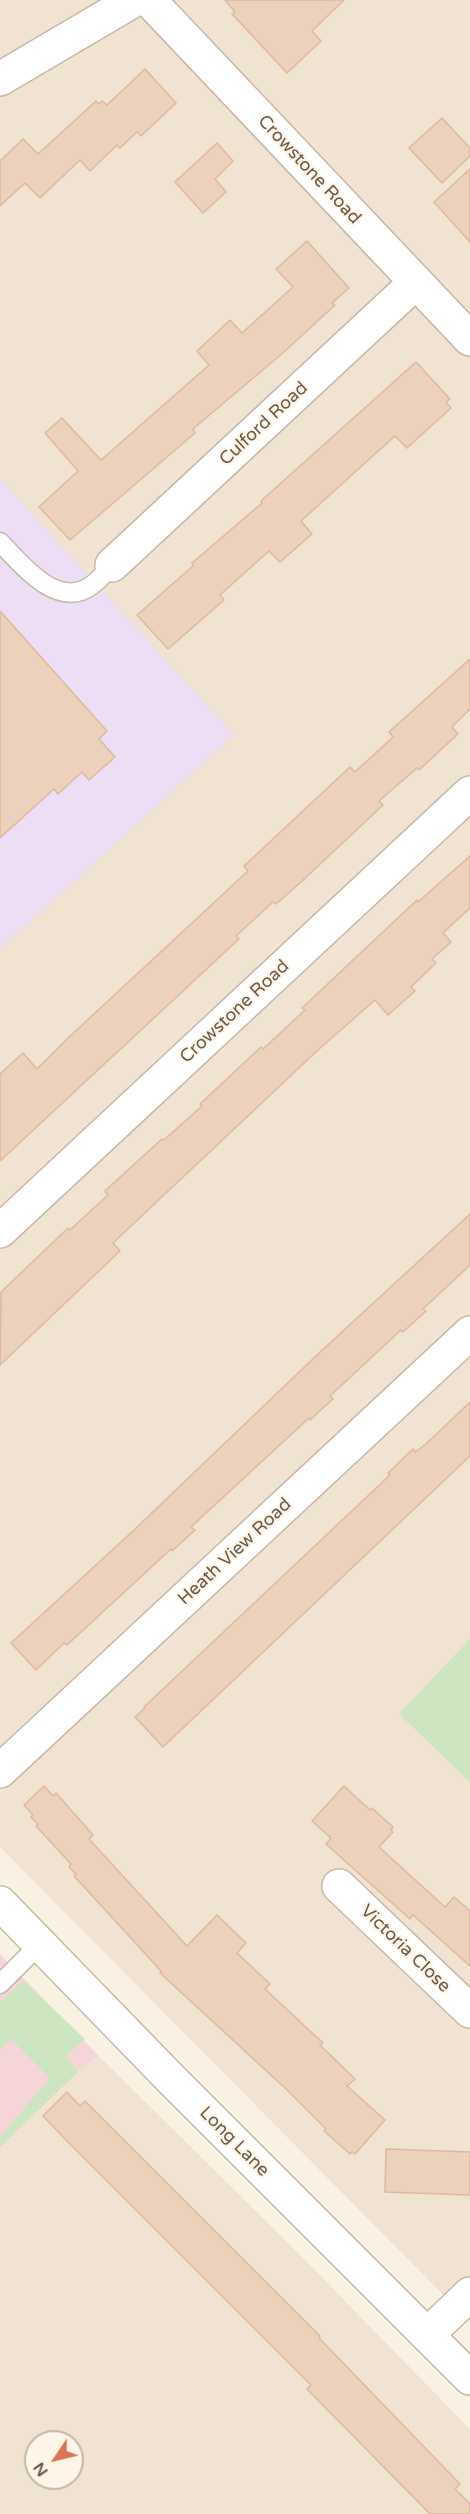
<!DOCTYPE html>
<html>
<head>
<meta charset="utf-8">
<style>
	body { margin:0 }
	#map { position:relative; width:470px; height:2514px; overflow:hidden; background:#f9f1e1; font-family:"Varela Round",sans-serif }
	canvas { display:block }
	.north { position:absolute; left:24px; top:2430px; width:60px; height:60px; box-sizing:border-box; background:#fdf5e7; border:2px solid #c4b7a9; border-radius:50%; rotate:235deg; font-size:16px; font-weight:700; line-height:24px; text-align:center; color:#6e594b }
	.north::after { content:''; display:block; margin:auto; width:21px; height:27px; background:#d87652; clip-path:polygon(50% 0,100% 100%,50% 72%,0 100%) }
</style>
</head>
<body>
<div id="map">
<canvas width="470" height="2514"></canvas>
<div class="north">N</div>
</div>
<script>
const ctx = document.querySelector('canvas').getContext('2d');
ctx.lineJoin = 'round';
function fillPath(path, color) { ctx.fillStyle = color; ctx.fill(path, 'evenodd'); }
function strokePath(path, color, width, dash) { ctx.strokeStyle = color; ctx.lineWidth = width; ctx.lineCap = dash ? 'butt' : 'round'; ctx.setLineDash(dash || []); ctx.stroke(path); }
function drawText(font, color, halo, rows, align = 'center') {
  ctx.font = font + ' "Varela Round",sans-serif'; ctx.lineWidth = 4.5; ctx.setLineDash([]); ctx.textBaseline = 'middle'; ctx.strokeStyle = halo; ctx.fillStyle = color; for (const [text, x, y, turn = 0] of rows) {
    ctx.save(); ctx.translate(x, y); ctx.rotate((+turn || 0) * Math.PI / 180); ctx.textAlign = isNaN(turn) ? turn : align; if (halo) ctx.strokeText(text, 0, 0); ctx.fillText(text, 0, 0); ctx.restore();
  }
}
fillPath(new Path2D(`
	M 0,0 L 470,0 L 470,2322 L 0,1847 Z
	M 99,2056 L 303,2258 L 470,2429 L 470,2514 L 0,2514 L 0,2147 L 78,2072 ZM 36,2442 L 72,2442 L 72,2478 L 36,2478 Z`), '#f0e3d1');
fillPath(new Path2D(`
	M 0,479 L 234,735 L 0,949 Z`), '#eedef5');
fillPath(new Path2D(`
	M 0,1954 L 99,2056 L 78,2072 L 0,2147 Z`), '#f6d5d8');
fillPath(new Path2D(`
	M 470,1639 L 470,1782 L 399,1714 Z
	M 23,1980 L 85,2039 L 66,2056 L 78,2072 L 0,2147 L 0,2137 L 50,2078 L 11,2039 L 0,2051 L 0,2003 Z`), '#cee5c2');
const building = new Path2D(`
	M 225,0 L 344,0 L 312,31 L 321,41 L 287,73 L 232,14 L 235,12 Z
	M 145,69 L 176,103 L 141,136 L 137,132 L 120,148 L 117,145 L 90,171 L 80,160 L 40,198 L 25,183 L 0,206 L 0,161 L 23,139 L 38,154 L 96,101 L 99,104 L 102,101 L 107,105 Z
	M 442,118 L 470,148 L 470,156 L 442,183 L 409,148 Z
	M 217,143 L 233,161 L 215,179 L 226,192 L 203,213 L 175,182 Z
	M 470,169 L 470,242 L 434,202 Z
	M 307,241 L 349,288 L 332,303 L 335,305 L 284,352 L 193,429 L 195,433 L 70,540 L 39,507 L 78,471 L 45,433 L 62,418 L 101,460 L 209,365 L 197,351 L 230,320 L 242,333 L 293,287 L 276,269 Z
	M 416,362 L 450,399 L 446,402 L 451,408 L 407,448 L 395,436 L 301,521 L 312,534 L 280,562 L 269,551 L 220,595 L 224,600 L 168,649 L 137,615 L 193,566 L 192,563 L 262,503 L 261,501 Z
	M 0,611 L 107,731 L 99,739 L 115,757 L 89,780 L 82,772 L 58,794 L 54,789 L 0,838 Z
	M 470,659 L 470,709 L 452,727 L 458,734 L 419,770 L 417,768 L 379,801 L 383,805 L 300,883 L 276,904 L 273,902 L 236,936 L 239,939 L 0,1161 L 0,1074 L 23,1053 L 37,1069 L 67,1039 L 248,871 L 244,866 L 350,767 L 355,772 L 393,737 L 389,732 Z
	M 470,856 L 470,908 L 443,933 L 451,942 L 432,959 L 436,963 L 411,987 L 415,991 L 388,1015 L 375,1000 L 318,1050 L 113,1243 L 120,1251 L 0,1365 L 1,1292 L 68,1228 L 70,1230 L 108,1195 L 105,1191 L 118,1179 L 162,1139 L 164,1140 L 202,1106 L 200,1104 L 261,1047 L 263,1049 L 305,1010 L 302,1008 L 417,900 L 418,902 Z
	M 470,1214 L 470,1265 L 423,1309 L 426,1311 L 403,1332 L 401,1330 L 330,1396 L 333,1399 L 310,1420 L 309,1418 L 191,1527 L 195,1530 L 172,1551 L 171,1549 L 67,1645 L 64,1643 L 36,1670 L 11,1643 L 134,1530 L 318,1354 Z
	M 470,1402 L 470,1456 L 163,1747 L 135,1717 L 145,1708 L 144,1707 L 390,1475 L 388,1473 L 413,1449 L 415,1452 L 426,1444 Z
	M 44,1786 L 53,1796 L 56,1793 L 93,1835 L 89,1839 L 187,1946 L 217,1915 L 246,1943 L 237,1953 L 270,1984 L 265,1989 L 323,2043 L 320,2045 L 355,2079 L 347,2086 L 385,2120 L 355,2154 L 352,2152 L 350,2154 L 324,2131 L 326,2129 L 285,2088 L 160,1973 L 162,1972 L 74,1876 L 76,1874 L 69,1867 L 71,1864 L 36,1826 L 38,1824 L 31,1817 L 33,1815 L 24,1805 Z
	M 344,1786 L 370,1810 L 372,1808 L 393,1827 L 391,1830 L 393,1832 L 379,1847 L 445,1907 L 454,1897 L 470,1911 L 470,1966 L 413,1915 L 410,1919 L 326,1844 L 331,1838 L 312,1821 Z
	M 67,2092 L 80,2106 L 85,2101 L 320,2336 L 319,2338 L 460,2484 L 455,2489 L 470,2504 L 470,2514 L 430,2514 L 307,2389 L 311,2385 L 68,2142 L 43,2116 Z
	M 386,2149 L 470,2152 L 470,2195 L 385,2192 Z`);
fillPath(building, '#ecd1bc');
strokePath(building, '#ddb99e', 1.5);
const service = new Path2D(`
	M 0,542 C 21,564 58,611 92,585 C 100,580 106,571 112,565
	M 0,1984 L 40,1944`);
const minor = new Path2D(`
	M 149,0 L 470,339
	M 112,565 L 415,283
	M 0,1231 L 470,793
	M 0,1771 L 470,1333
	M 339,1886 L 470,2011
	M 427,2335 L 470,2294`);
const tertiary = new Path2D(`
	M 0,79 L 134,0
	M 0,1903 L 171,2079 L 470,2378`);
strokePath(service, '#c8b9aa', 21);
strokePath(minor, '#c8b9aa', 36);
strokePath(tertiary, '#c8b9aa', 36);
strokePath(service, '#fff', 18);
strokePath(minor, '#fff', 33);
strokePath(tertiary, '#fff', 33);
drawText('18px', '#6e594b', '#fdf5e7', [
	["Crowstone Road",309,170,47],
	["Culford Road",264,424,-43],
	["Crowstone Road",235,1012,-43],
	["Heath View Road",235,1552,-43],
	["Victoria Close",405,1949,44],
	["Long Lane",234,2142,45]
]);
</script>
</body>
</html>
